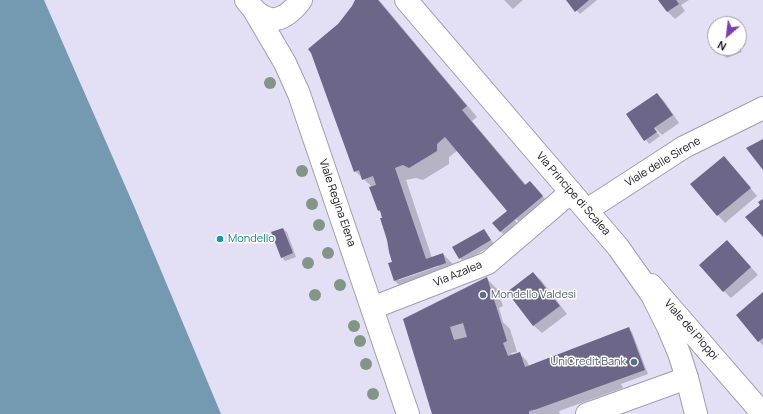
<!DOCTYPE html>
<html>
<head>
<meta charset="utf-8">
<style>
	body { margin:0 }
	#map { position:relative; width:763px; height:414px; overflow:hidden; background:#e3e0f5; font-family:Manrope,sans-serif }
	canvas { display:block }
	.north { position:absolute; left:707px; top:16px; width:40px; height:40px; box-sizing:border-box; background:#fff; border:1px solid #9f9fa1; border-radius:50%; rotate:208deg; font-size:11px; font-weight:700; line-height:16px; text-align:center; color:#100f15 }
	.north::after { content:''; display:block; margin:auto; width:14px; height:18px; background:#793eb4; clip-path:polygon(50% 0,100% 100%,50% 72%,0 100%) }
</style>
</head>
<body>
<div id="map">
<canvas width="763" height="414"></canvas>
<div class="north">N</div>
</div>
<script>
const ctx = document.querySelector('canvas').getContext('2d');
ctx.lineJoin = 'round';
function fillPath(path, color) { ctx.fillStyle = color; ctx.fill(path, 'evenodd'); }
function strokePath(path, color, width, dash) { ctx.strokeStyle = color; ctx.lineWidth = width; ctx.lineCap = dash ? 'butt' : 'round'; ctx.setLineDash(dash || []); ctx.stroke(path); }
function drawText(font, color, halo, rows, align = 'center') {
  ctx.font = font + ' Manrope,sans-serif'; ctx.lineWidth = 3; ctx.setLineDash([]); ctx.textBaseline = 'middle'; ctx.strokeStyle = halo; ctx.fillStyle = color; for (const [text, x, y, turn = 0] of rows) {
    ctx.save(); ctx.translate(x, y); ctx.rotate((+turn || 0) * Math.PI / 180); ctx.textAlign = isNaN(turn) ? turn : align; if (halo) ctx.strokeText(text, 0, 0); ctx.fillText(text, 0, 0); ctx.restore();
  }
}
fillPath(new Path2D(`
	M 0,0 L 44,0 L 134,206 L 221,414 L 0,414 Z`), '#749ab2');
fillPath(new Path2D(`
	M 356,0 L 379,0 L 477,117 L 472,121 L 526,185 L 530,182 L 552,207 L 526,229 L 516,219 L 515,221 L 518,224 L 504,235 L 500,231 L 513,218 L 458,150 L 449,157 L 449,164 L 423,180 L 416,178 L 406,180 L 432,258 L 443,254 L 453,264 L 456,273 L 405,291 L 394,280 L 394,263 L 384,218 L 382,214 L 379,211 L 372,187 L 355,171 L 338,25 L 353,6 ZM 438,264 L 439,266 L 399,280 L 399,278 Z
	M 504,0 L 523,0 L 513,9 Z
	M 567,0 L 597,0 L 580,14 Z
	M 659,0 L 689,0 L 681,5 L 685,11 L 675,19 L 667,11 Z
	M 739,46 L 742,52 L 727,58 L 723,55 L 720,48 L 739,48 Z
	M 657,94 L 664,101 L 679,123 L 662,135 L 655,128 L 654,129 L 660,136 L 649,144 L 627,114 Z
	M 731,165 L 757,196 L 725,223 L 691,184 Z
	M 283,229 L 287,232 L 296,257 L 285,261 L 282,257 Z
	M 484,230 L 494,244 L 464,262 L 460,258 Z
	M 734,249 L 758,275 L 731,298 L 724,291 Z
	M 533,273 L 541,280 L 567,314 L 542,333 L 534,326 L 508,292 Z
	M 487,279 L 497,289 L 503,306 L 499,308 L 503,322 L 510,329 L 517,352 L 511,353 L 512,355 L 519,353 L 527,361 L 529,366 L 628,329 L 632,332 L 648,374 L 621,384 L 623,388 L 559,411 L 560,414 L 433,414 L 418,363 Z
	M 763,294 L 763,346 L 759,341 Z`), '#0003');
fillPath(new Path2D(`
	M 355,0 L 378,0 L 467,106 L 462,110 L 525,185 L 530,181 L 543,196 L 500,232 L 492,223 L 507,211 L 445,137 L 437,144 L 437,151 L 409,168 L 403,165 L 395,168 L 426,259 L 443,253 L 446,263 L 394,281 L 388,263 L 392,262 L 389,252 L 387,240 L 380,218 L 382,218 L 380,210 L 378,211 L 369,187 L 376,185 L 373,176 L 362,180 L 359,170 L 354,172 L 311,53 L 308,49 L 338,24 L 352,6 Z
	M 566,0 L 589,0 L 575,12 Z
	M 658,0 L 676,0 L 679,4 L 667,12 Z
	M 719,48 L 739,48 L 723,55 Z
	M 657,93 L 673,115 L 654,128 L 657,132 L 644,141 L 626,114 Z
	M 763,139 L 763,170 L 746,148 Z
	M 724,156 L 751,188 L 717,216 L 690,184 Z
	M 763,199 L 763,237 L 745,217 L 760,205 L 758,202 Z
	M 283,228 L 293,253 L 281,258 L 271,232 Z
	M 484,229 L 491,240 L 459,259 L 452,247 Z
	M 727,240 L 751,267 L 723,292 L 699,265 Z
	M 533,272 L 560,306 L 533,326 L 507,292 Z
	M 487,277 L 507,341 L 503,343 L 508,356 L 520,352 L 525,367 L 629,327 L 645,370 L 537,409 L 529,411 L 529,414 L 432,414 L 403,319 ZM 463,323 L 467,337 L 454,340 L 450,327 Z
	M 763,292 L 763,338 L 758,342 L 736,315 Z`), '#6c6688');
const minor = new Path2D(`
	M 254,10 L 285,63 L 299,94 L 408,414
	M 587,210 L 684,147 L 763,108
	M 651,285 L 763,414
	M 372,308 L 488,263 L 571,192
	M 587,414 L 687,378`);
const major = new Path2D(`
	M 246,0 C 265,26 282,25 301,0
	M 406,0 L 618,247 L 652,295 L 668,327 L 679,353 L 687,378 L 696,414`);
strokePath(minor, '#a09db1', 24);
strokePath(major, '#a09db1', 24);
strokePath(minor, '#fff', 22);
strokePath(major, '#fff', 22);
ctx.fillStyle = '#829687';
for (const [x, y] of [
	[270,83],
	[302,171],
	[312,204],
	[319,225],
	[328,253],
	[308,263],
	[340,285],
	[315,295],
	[354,326],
	[360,341],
	[366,364],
	[373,394]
]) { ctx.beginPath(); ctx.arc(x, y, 6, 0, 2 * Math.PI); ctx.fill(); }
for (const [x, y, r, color] of [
	[220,239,4,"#0f9aa8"],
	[483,295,4,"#5c6f8a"],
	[634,362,4,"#5c6f8a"]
]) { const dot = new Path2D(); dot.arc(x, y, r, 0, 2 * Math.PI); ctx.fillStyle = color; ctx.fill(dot); strokePath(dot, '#fff', 1.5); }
drawText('11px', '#100f15', '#fff', [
	["Viale delle Sirene",663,162,-31],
	["Via Principe di Scalea",573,194,49],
	["Viale Regina Elena",337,203,71],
	["Via Azalea",458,274,-22],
	["Viale dei Pioppi",691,330,49]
]);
drawText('11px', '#0d838f', '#fff', [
	["Mondello",228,239]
], 'left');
drawText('11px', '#4e5e75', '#fff', [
	["Mondello Valdesi",491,295],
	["UniCredit Bank",626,362,"right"]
], 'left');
</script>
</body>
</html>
